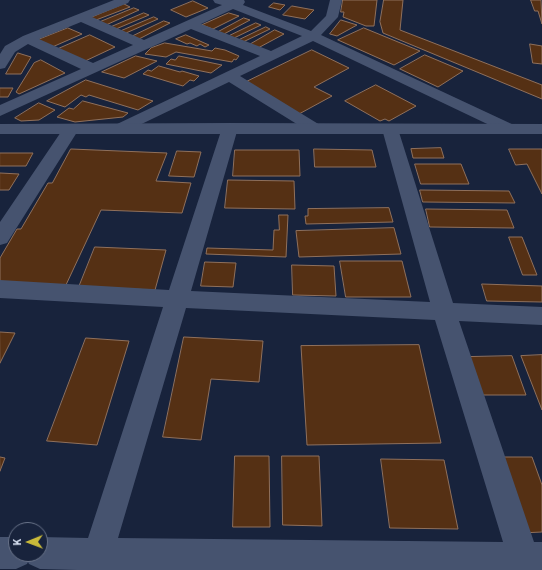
<!DOCTYPE html>
<html>
<head>
<meta charset="utf-8">
<style>
	body { margin:0 }
	#map { position:relative; width:542px; height:570px; overflow:hidden; background:#18233c; font-family:"Archivo Narrow",sans-serif }
	canvas { display:block }
	.north { position:absolute; left:8px; top:522px; width:40px; height:40px; box-sizing:border-box; background:#18233c; border:1px solid #687288; border-radius:50%; rotate:269deg; font-size:11px; font-weight:700; line-height:16px; text-align:center; color:#dfe8f9 }
	.north::after { content:''; display:block; margin:auto; width:14px; height:18px; background:#c9ba3a; clip-path:polygon(50% 0,100% 100%,50% 72%,0 100%) }
</style>
</head>
<body>
<div id="map">
<canvas width="542" height="570"></canvas>
<div class="north">K</div>
</div>
<script>
const ctx = document.querySelector('canvas').getContext('2d');
ctx.lineJoin = 'round';
function fillPath(path, color) { ctx.fillStyle = color; ctx.fill(path, 'evenodd'); }
function strokePath(path, color, width, dash) { ctx.strokeStyle = color; ctx.lineWidth = width; ctx.lineCap = dash ? 'butt' : 'round'; ctx.setLineDash(dash || []); ctx.stroke(path); }
const building = new Path2D(`
	M 343,0 L 377,0 L 374,26 L 366,26 L 343,17 L 344,12 L 341,12 Z
	M 384,0 L 403,0 L 400,30 L 542,85 L 542,99 L 383,33 L 380,22 Z
	M 531,0 L 541,0 L 542,24 L 538,11 L 535,11 Z
	M 193,1 L 208,8 L 186,17 L 171,10 Z
	M 274,3 L 285,5 L 280,10 L 269,7 Z
	M 124,4 L 130,7 L 96,20 L 90,18 Z
	M 292,6 L 314,10 L 305,19 L 283,15 Z
	M 134,8 L 139,10 L 106,25 L 100,22 Z
	M 144,13 L 149,15 L 116,29 L 111,27 Z
	M 229,13 L 239,16 L 213,29 L 202,25 Z
	M 154,17 L 158,19 L 126,33 L 121,31 Z
	M 244,18 L 250,20 L 224,34 L 218,32 Z
	M 341,20 L 357,25 L 337,36 L 330,34 Z
	M 164,21 L 170,23 L 139,39 L 133,36 Z
	M 256,23 L 261,25 L 234,38 L 229,36 Z
	M 266,27 L 270,29 L 243,42 L 239,40 Z
	M 68,28 L 82,34 L 50,48 L 35,41 Z
	M 364,28 L 420,51 L 394,65 L 338,40 Z
	M 275,30 L 284,34 L 258,48 L 249,45 Z
	M 90,35 L 115,47 L 83,62 L 58,49 Z
	M 186,35 L 209,45 L 205,47 L 200,44 L 197,46 L 190,43 L 187,44 L 176,39 Z
	M 165,43 L 212,51 L 215,48 L 225,50 L 239,56 L 236,60 L 234,59 L 232,62 L 176,52 L 166,57 L 145,54 L 151,48 Z
	M 530,44 L 542,46 L 542,64 L 533,63 Z
	M 312,50 L 349,68 L 314,87 L 332,96 L 299,114 L 244,83 Z
	M 18,53 L 31,57 L 21,74 L 6,74 Z
	M 425,55 L 463,71 L 438,87 L 400,69 Z
	M 136,56 L 157,61 L 124,78 L 102,72 Z
	M 179,56 L 222,65 L 211,73 L 166,64 L 171,59 L 175,60 Z
	M 41,60 L 65,73 L 19,94 L 16,92 L 34,63 Z
	M 159,66 L 180,72 L 182,71 L 199,76 L 194,81 L 190,80 L 183,86 L 143,74 L 148,70 L 151,71 Z
	M 86,80 L 153,101 L 138,110 L 89,95 L 86,97 L 81,95 L 65,107 L 47,101 Z
	M 376,85 L 416,106 L 389,121 L 385,119 L 380,121 L 345,101 Z
	M 0,88 L 13,88 L 8,97 L 0,97 Z
	M 83,101 L 128,113 L 123,117 L 75,122 L 57,117 L 69,108 L 73,109 Z
	M 39,103 L 55,110 L 39,120 L 21,121 L 15,118 Z
	M 441,148 L 444,158 L 413,158 L 411,149 Z
	M 71,149 L 167,153 L 156,181 L 191,183 L 182,213 L 101,210 L 65,287 L 0,282 L 0,258 L 17,229 L 21,229 L 48,183 L 52,183 Z
	M 314,149 L 372,150 L 376,167 L 315,167 Z
	M 509,149 L 542,149 L 542,194 L 527,164 L 516,165 Z
	M 235,150 L 299,150 L 300,176 L 233,176 Z
	M 177,151 L 201,152 L 194,177 L 169,176 Z
	M 0,153 L 33,153 L 26,166 L 0,166 Z
	M 415,164 L 461,164 L 469,184 L 421,184 Z
	M 0,173 L 19,174 L 9,190 L 0,190 Z
	M 228,180 L 294,181 L 295,209 L 225,208 Z
	M 420,190 L 509,191 L 515,203 L 423,202 Z
	M 389,208 L 393,222 L 306,224 L 305,216 L 308,216 L 308,209 Z
	M 426,209 L 507,210 L 514,228 L 430,227 Z
	M 279,215 L 288,215 L 286,257 L 206,254 L 207,248 L 273,250 L 274,230 L 279,230 Z
	M 394,228 L 401,254 L 299,257 L 296,231 Z
	M 509,237 L 522,237 L 537,275 L 523,275 Z
	M 95,247 L 166,250 L 155,290 L 79,287 Z
	M 340,261 L 402,261 L 411,297 L 346,297 Z
	M 205,262 L 236,263 L 233,287 L 201,286 Z
	M 292,265 L 334,266 L 336,296 L 293,295 Z
	M 482,284 L 542,286 L 542,302 L 487,301 Z
	M 0,332 L 15,333 L 0,363 Z
	M 184,337 L 263,341 L 259,382 L 211,379 L 201,440 L 163,437 Z
	M 86,338 L 129,341 L 97,445 L 47,441 Z
	M 419,345 L 441,443 L 307,445 L 301,346 Z
	M 542,355 L 542,410 L 521,356 Z
	M 512,356 L 526,395 L 479,395 L 467,357 Z
	M 235,456 L 269,456 L 270,527 L 233,527 Z
	M 282,456 L 319,456 L 322,526 L 283,525 Z
	M 0,457 L 5,458 L 0,471 Z
	M 498,457 L 532,457 L 542,485 L 542,532 L 521,533 Z
	M 381,459 L 444,460 L 458,529 L 390,528 Z`);
fillPath(building, '#553014');
strokePath(building, '#8f705c', 1);
fillPath(new Path2D(`
	M 114,0 L 130,0 L 128,3 L 92,17 L 144,40 L 222,5 L 215,3 L 213,0 L 244,0 L 245,2 L 243,5 L 311,31 L 326,16 L 330,0 L 342,0 L 338,17 L 321,35 L 516,126 L 518,129 L 516,132 L 510,134 L 504,132 L 313,41 L 240,76 L 320,125 L 322,128 L 320,131 L 314,133 L 308,131 L 229,82 L 127,131 L 121,133 L 115,131 L 113,128 L 115,125 L 260,56 L 191,29 L 0,116 L 0,105 L 81,69 L 28,44 L 15,52 L 5,68 L 0,69 L 0,54 L 5,46 L 23,36 ZM 233,9 L 302,36 L 271,51 L 201,24 ZM 81,22 L 133,45 L 93,63 L 39,39 Z
	M 230,123 L 236,125 L 238,128 L 191,291 L 430,302 L 382,129 L 384,126 L 390,124 L 396,126 L 398,129 L 453,303 L 542,307 L 542,325 L 459,321 L 534,542 L 542,542 L 542,570 L 77,570 L 40,569 L 29,564 L 28,562 L 27,564 L 16,569 L 0,569 L 0,537 L 16,537 L 16,554 L 40,554 L 40,537 L 88,538 L 163,307 L 0,298 L 0,280 L 169,290 L 222,128 L 224,125 ZM 186,308 L 435,320 L 503,542 L 118,538 Z
	M 71,124 L 77,126 L 79,129 L 7,243 L 0,245 L 0,222 L 65,126 Z`), '#46536f');
fillPath(new Path2D(`
	M 230,123 L 542,124 L 542,134 L 0,134 L 0,124 Z`), '#46536f');
</script>
</body>
</html>
